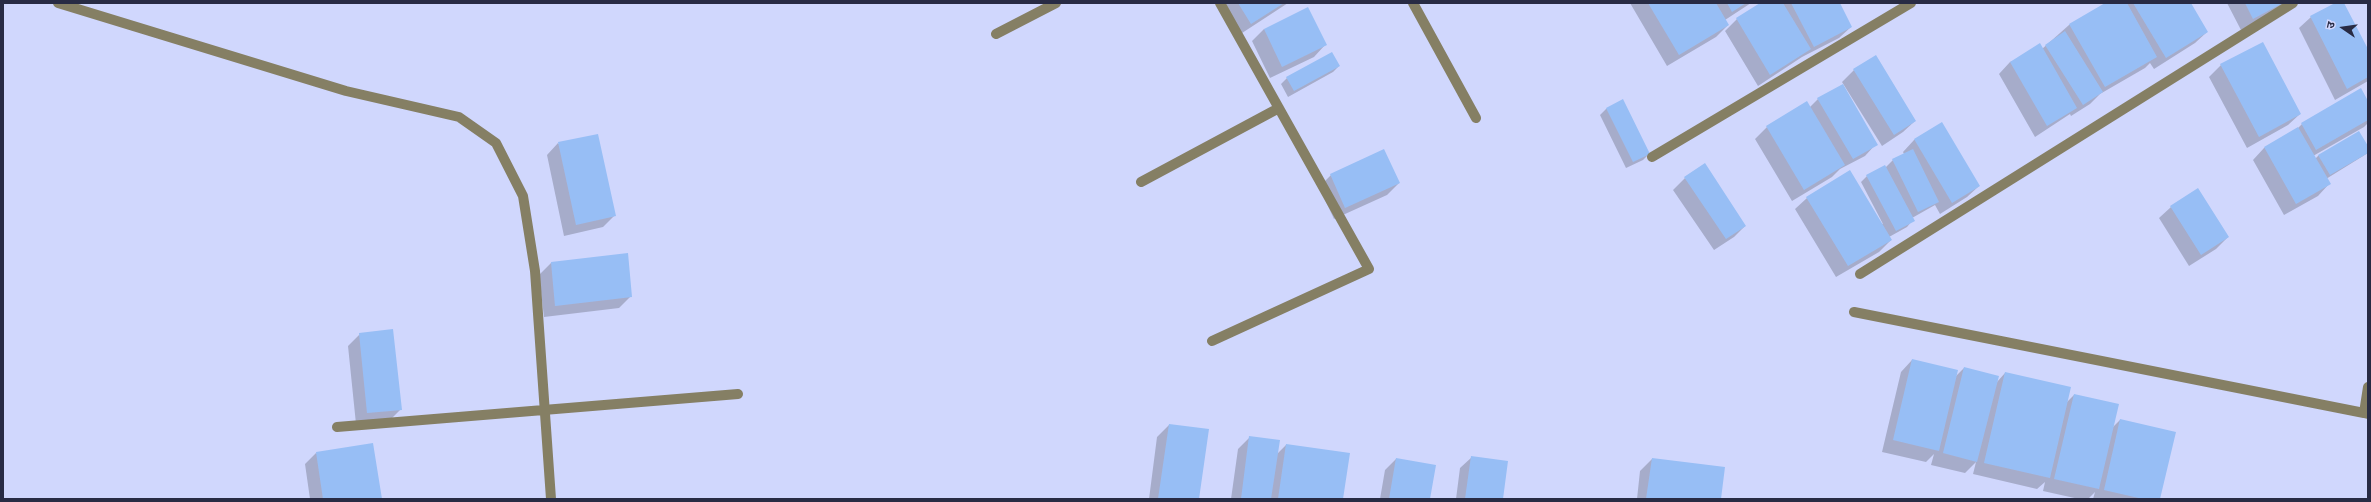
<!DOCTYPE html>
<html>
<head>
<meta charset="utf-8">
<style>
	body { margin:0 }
	#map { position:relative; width:2371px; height:502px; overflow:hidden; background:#d0d7fd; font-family:Rubik,"Noto Sans Devanagari",sans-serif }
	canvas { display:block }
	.frame { position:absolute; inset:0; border:4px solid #282b44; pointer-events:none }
	.north { position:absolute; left:2323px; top:8px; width:40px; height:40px; -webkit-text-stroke:3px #d0d7fd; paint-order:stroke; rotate:283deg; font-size:11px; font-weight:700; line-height:16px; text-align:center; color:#282b44 }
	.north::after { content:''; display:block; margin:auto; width:14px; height:18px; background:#282b44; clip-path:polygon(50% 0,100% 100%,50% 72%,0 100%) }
</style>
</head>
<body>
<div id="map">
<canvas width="2371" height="502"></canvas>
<div class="frame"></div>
<div class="north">उ</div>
</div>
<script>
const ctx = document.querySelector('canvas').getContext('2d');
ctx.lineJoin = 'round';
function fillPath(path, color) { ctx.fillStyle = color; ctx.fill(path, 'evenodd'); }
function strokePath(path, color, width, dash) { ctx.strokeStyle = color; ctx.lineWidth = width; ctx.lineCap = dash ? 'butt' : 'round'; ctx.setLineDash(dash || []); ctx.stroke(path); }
fillPath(new Path2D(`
	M 1219,3 L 1288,3 L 1239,35 Z
	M 1630,3 L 1751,3 L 1725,20 L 1728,25 L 1716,37 L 1667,66 Z
	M 1762,3 L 1839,3 L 1851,27 L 1839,38 L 1802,57 L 1758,86 L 1725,31 L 1737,19 Z
	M 2107,3 L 2189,3 L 2207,32 L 2195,43 L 2154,69 L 2150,63 L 2145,68 L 2100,94 L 2090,104 L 2071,116 L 2070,114 L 2035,137 L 1999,74 L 2010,62 L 2042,49 L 2069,25 Z
	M 2227,3 L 2289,3 L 2241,30 Z
	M 2337,3 L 2343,3 L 2368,52 L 2368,81 L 2335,100 L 2299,28 L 2311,17 Z
	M 1264,29 L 1325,45 L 1314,57 L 1270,78 L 1252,41 Z
	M 2221,65 L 2300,114 L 2288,125 L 2247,148 L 2209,77 Z
	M 1339,66 L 1333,72 L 1288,97 L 1281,84 L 1287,78 Z
	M 1854,70 L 1915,121 L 1903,132 L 1882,146 L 1842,82 Z
	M 1842,85 L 1876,144 L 1865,156 L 1840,169 L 1832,177 L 1792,201 L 1755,139 L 1767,127 L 1810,107 L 1818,99 Z
	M 1622,101 L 1649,154 L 1643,160 L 1626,168 L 1600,115 L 1606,109 Z
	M 2368,103 L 2368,123 L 2364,127 L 2313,156 L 2315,159 L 2319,155 L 2368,148 L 2368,153 L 2326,179 L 2329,184 L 2318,196 L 2284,215 L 2253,160 L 2264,148 L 2296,130 L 2302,124 Z
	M 1942,124 L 1979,186 L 1967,197 L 1940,214 L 1935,205 L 1912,218 L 1913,220 L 1907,227 L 1889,237 L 1891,240 L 1879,252 L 1836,277 L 1795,209 L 1807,198 L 1883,224 L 1861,182 L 1867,176 L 1885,168 L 1893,160 L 1904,154 L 1903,152 L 1914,140 Z
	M 558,143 L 615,215 L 603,227 L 564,236 L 547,155 Z
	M 1331,175 L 1399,183 L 1387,195 L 1334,219 L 1319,187 Z
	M 1685,178 L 1745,226 L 1734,237 L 1714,250 L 1673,190 Z
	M 2171,207 L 2228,237 L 2216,249 L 2189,266 L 2159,218 Z
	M 627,254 L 631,296 L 619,308 L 544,317 L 539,275 L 551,263 Z
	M 360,334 L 401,409 L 389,421 L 356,424 L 348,346 Z
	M 1912,360 L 1955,377 L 1964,368 L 1997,382 L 2005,373 L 2066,403 L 2074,395 L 2112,428 L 2120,420 L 2159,499 L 2093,499 L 2095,492 L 2088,499 L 2079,499 L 2043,491 L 2045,482 L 2037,489 L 1973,474 L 1976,462 L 1965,473 L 1931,465 L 1934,454 L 1926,462 L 1882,452 L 1901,372 Z
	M 1169,425 L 1198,499 L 1149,499 L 1157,437 Z
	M 1250,437 L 1277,454 L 1286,445 L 1342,499 L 1231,499 L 1238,449 Z
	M 316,453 L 381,499 L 310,499 L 305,464 Z
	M 1472,457 L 1502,499 L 1456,499 L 1460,468 Z
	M 1396,459 L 1429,499 L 1380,499 L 1385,470 Z
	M 1652,459 L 1720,499 L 1637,499 L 1640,471 Z`), '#0003');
fillPath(new Path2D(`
	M 1238,3 L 1284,3 L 1251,24 Z
	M 1648,3 L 1716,3 L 1729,25 L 1679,55 Z
	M 1727,3 L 1746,3 L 1732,12 Z
	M 1760,3 L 1783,3 L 1811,49 L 1770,75 L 1736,18 Z
	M 1791,3 L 1840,3 L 1852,27 L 1814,47 Z
	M 2105,3 L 2127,3 L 2157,57 L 2105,87 L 2069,24 Z
	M 2133,3 L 2191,3 L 2208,32 L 2166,58 Z
	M 2245,3 L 2283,3 L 2253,19 Z
	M 2335,3 L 2344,3 L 2368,49 L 2368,77 L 2347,89 L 2310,16 Z
	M 1308,7 L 1327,45 L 1282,67 L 1264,29 Z
	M 2065,31 L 2103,92 L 2083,105 L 2045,45 Z
	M 2263,42 L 2301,114 L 2259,137 L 2220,64 Z
	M 2040,43 L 2077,108 L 2047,126 L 2010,62 Z
	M 1332,52 L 1340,66 L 1294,91 L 1286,77 Z
	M 1876,55 L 1916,121 L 1894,135 L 1853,69 Z
	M 1843,84 L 1878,145 L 1853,159 L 1817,98 Z
	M 2361,88 L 2368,101 L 2368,120 L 2316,150 L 2301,123 Z
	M 1623,99 L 1650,154 L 1633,162 L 1606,108 Z
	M 1807,101 L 1845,165 L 1804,190 L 1766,126 Z
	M 1942,122 L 1980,186 L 1952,203 L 1914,139 Z
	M 2298,127 L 2331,184 L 2296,204 L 2264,147 Z
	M 2359,131 L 2368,146 L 2368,153 L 2330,175 L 2318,155 Z
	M 598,134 L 616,216 L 576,225 L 558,142 Z
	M 1384,149 L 1400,183 L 1345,208 L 1330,174 Z
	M 1913,149 L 1939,202 L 1918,212 L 1892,159 Z
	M 1705,163 L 1746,226 L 1726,239 L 1684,177 Z
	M 1885,165 L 1915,221 L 1896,231 L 1866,175 Z
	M 1850,170 L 1892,240 L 1848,266 L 1806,197 Z
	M 2198,188 L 2229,237 L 2201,255 L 2170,206 Z
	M 628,253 L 632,297 L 555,306 L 551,262 Z
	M 393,329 L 402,410 L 367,413 L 359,333 Z
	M 1912,359 L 1958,370 L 1939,451 L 1893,440 Z
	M 1964,367 L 1999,376 L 1977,462 L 1943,453 Z
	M 2005,372 L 2071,387 L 2050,478 L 1984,463 Z
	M 2074,394 L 2119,404 L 2099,489 L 2054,479 Z
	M 2120,419 L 2176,432 L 2160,499 L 2143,499 L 2104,490 Z
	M 1169,424 L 1209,429 L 1199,499 L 1158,499 Z
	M 1249,436 L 1280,440 L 1271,499 L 1241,499 Z
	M 373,443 L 382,499 L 323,499 L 316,452 Z
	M 1286,444 L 1350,453 L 1343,499 L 1278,499 Z
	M 1471,456 L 1508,461 L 1503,499 L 1465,499 Z
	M 1396,458 L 1436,465 L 1430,499 L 1389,499 Z
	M 1652,458 L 1725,467 L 1721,499 L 1646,499 Z`), '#97bef5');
strokePath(new Path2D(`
	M 58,3 L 346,91 L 459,117 L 496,143 L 523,196 L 535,271 L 551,499
	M 1413,3 L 1476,118
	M 996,34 L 1056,3
	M 1652,157 L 1911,3
	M 1141,182 L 1279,108
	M 1860,274 L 2293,3
	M 1854,312 L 2364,413
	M 1212,341 L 1369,269 L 1220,3
	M 2368,387 L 2364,413 L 2368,414
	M 337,427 L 738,394`), '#857f64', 10);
</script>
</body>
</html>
